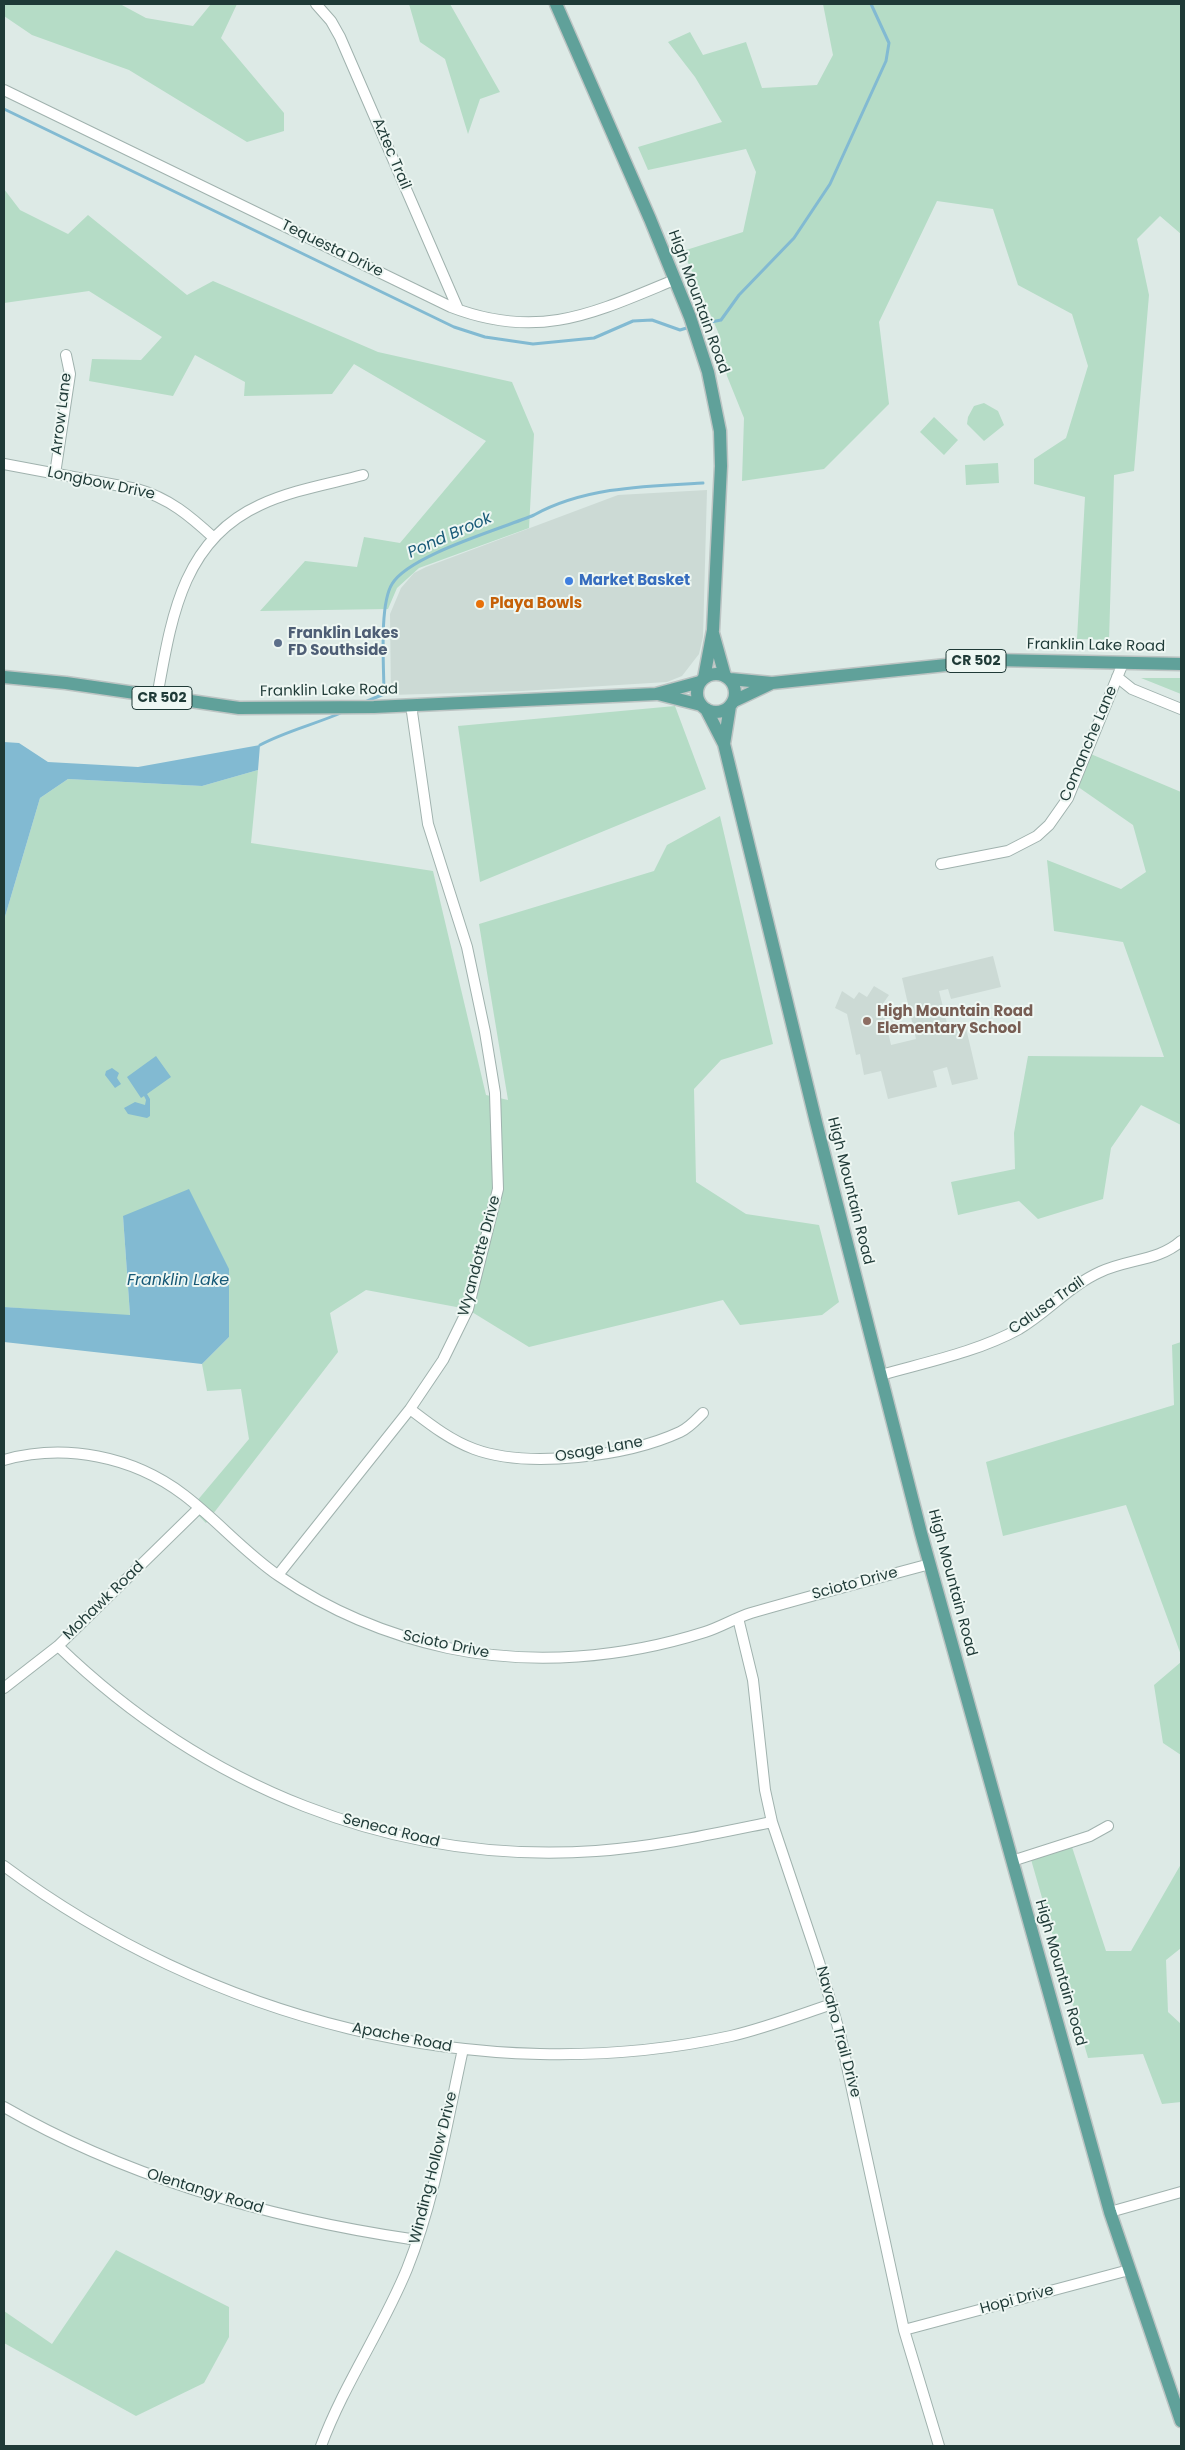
<!DOCTYPE html>
<html>
<head>
<meta charset="utf-8">
<style>
	body { margin:0 }
	#map { position:relative; width:1185px; height:2450px; overflow:hidden; background:#ddeae6; font-family:Poppins,sans-serif }
	canvas { display:block }
	.frame { position:absolute; inset:0; border:5px solid #1f3a37; pointer-events:none }
</style>
</head>
<body>
<div id="map">
<canvas width="1185" height="2450"></canvas>
<div class="frame"></div>
</div>
<script>
const ctx = document.querySelector('canvas').getContext('2d');
ctx.lineJoin = 'round';
function fillPath(path, color) { ctx.fillStyle = color; ctx.fill(path, 'evenodd'); }
function strokePath(path, color, width, dash) { ctx.strokeStyle = color; ctx.lineWidth = width; ctx.lineCap = dash ? 'butt' : 'round'; ctx.setLineDash(dash || []); ctx.stroke(path); }
function drawText(font, color, halo, rows, align = 'center') {
  ctx.font = font + ' Poppins,sans-serif'; ctx.lineWidth = 4; ctx.setLineDash([]); ctx.textBaseline = 'middle'; ctx.strokeStyle = halo; ctx.fillStyle = color; for (const [text, x, y, turn = 0] of rows) {
    ctx.save(); ctx.translate(x, y); ctx.rotate((+turn || 0) * Math.PI / 180); ctx.textAlign = isNaN(turn) ? turn : align; if (halo) ctx.strokeText(text, 0, 0); ctx.fillText(text, 0, 0); ctx.restore();
  }
}
fillPath(new Path2D(`
	M 707,490 L 703,637 L 699,654 L 682,676 L 667,682 L 522,691 L 391,695 L 390,614 L 401,588 L 414,573 L 426,567 L 618,495 Z
	M 993,956 L 1001,987 L 951,999 L 948,989 L 939,991 L 949,1031 L 966,1028 L 978,1079 L 952,1085 L 947,1067 L 933,1071 L 937,1087 L 888,1099 L 881,1071 L 864,1075 L 860,1054 L 856,1055 L 847,1014 L 835,1008 L 842,991 L 854,999 L 859,992 L 867,997 L 874,986 L 889,995 L 882,1005 L 891,1045 L 916,1039 L 902,978 Z`), '#ccdad5');
fillPath(new Path2D(`
	M 4,4 L 120,4 L 146,18 L 193,26 L 211,4 L 237,4 L 221,38 L 284,113 L 284,131 L 247,142 L 129,70 L 32,35 L 4,16 Z
	M 409,4 L 450,4 L 500,92 L 480,99 L 468,134 L 445,59 L 420,42 Z
	M 823,4 L 1181,4 L 1181,234 L 1160,216 L 1137,239 L 1149,295 L 1134,471 L 1114,475 L 1109,640 L 1077,639 L 1085,497 L 1034,484 L 1034,459 L 1066,438 L 1088,366 L 1072,314 L 1018,285 L 993,209 L 937,201 L 879,322 L 889,404 L 824,469 L 742,481 L 744,418 L 727,376 L 718,332 L 683,251 L 743,232 L 756,172 L 746,149 L 648,170 L 638,147 L 722,122 L 695,77 L 668,42 L 690,32 L 703,55 L 746,42 L 762,88 L 817,85 L 833,55 Z
	M 4,189 L 20,210 L 68,234 L 88,215 L 187,295 L 213,281 L 378,352 L 512,382 L 534,434 L 529,528 L 419,568 L 397,588 L 388,609 L 260,611 L 305,561 L 357,567 L 364,537 L 400,543 L 486,441 L 354,364 L 332,394 L 244,396 L 245,382 L 195,355 L 173,396 L 89,381 L 92,359 L 141,360 L 162,337 L 89,291 L 4,303 Z
	M 984,403 L 998,411 L 1004,425 L 984,441 L 967,424 L 968,417 L 974,406 Z
	M 934,417 L 958,440 L 944,455 L 920,432 Z
	M 998,463 L 999,483 L 966,485 L 965,465 Z
	M 1141,678 L 1181,678 L 1181,694 Z
	M 675,706 L 706,789 L 480,882 L 458,726 Z
	M 1086,752 L 1181,792 L 1181,1125 L 1141,1105 L 1111,1148 L 1103,1199 L 1038,1219 L 1019,1201 L 958,1215 L 951,1182 L 1015,1169 L 1014,1133 L 1028,1056 L 1164,1057 L 1123,942 L 1054,931 L 1047,860 L 1121,889 L 1146,872 L 1133,825 L 1071,782 Z
	M 258,770 L 251,843 L 433,871 L 486,1095 L 508,1100 L 479,924 L 654,871 L 667,845 L 720,816 L 773,1044 L 721,1060 L 694,1089 L 696,1182 L 746,1214 L 819,1225 L 839,1302 L 822,1315 L 740,1325 L 723,1300 L 529,1347 L 467,1309 L 366,1290 L 330,1313 L 338,1352 L 206,1523 L 191,1508 L 249,1439 L 241,1389 L 207,1391 L 202,1364 L 229,1337 L 123,1216 L 130,1316 L 4,1307 L 4,920 L 40,798 L 68,779 L 202,786 Z
	M 1181,1342 L 1181,1655 L 1126,1505 L 1003,1536 L 986,1462 L 1174,1405 L 1172,1345 Z
	M 1181,1662 L 1181,1755 L 1163,1743 L 1154,1685 Z
	M 1071,1844 L 1106,1951 L 1131,1951 L 1181,1864 L 1181,1948 L 1166,1960 L 1168,2012 L 1181,2024 L 1181,2102 L 1162,2104 L 1143,2054 L 1088,2058 L 1030,1856 Z
	M 116,2250 L 229,2307 L 229,2337 L 204,2383 L 136,2416 L 4,2343 L 4,2311 L 52,2344 Z`), '#b5dcc6');
fillPath(new Path2D(`
	M 4,742 L 19,743 L 48,762 L 138,767 L 260,745 L 258,770 L 202,786 L 68,779 L 40,798 L 4,920 Z
	M 156,1056 L 171,1077 L 147,1094 L 150,1099 L 150,1116 L 147,1118 L 128,1114 L 124,1108 L 135,1102 L 145,1105 L 146,1100 L 144,1096 L 141,1098 L 127,1077 Z
	M 112,1068 L 119,1073 L 117,1078 L 121,1084 L 115,1088 L 105,1075 L 106,1071 Z
	M 189,1189 L 229,1269 L 229,1337 L 202,1364 L 4,1342 L 4,1307 L 130,1315 L 123,1216 Z`), '#82bad2');
strokePath(new Path2D(`
	M 4,109 L 454,327 L 485,337 L 533,344 L 594,338 L 633,321 L 652,320 L 680,330 L 690,327
	M 696,325 L 721,320 L 739,295 L 794,238 L 830,184 L 886,61 L 889,43 L 871,4
	M 365,702 L 384,694 C 384,668 379,605 392,584 C 409,555 501,529 534,515 C 585,487 646,486 703,483
	M 260,745 C 286,731 316,724 343,712`), '#82bad2', 3);
const minor = new Path2D(`
	M 316,4 L 331,21 L 340,37 L 458,309
	M 4,90 L 451,307 C 539,341 594,313 674,280
	M 4,464 L 137,489 C 169,498 190,516 214,538
	M 55,474 L 70,374 L 66,355
	M 1117,677 L 1132,689 L 1181,709
	M 157,697 C 171,621 181,541 260,505 C 292,490 329,484 363,475
	M 941,864 L 1008,851 L 1037,836 L 1049,825 L 1068,798 L 1123,663
	M 881,1375 C 927,1362 977,1352 1019,1329 C 1048,1312 1069,1286 1100,1272 C 1127,1259 1159,1261 1181,1241
	M 410,1409 C 431,1425 450,1440 474,1449 C 528,1469 628,1456 680,1432 C 689,1428 696,1420 703,1413
	M 4,1460 C 65,1443 133,1456 184,1495 C 217,1520 244,1552 279,1576 C 330,1611 388,1635 448,1648 C 533,1666 623,1658 705,1632 C 721,1627 735,1618 751,1613 C 810,1596 870,1580 930,1564
	M 278,1575 L 410,1409 L 443,1360 L 468,1309 L 498,1189 L 495,1093 L 485,1032 L 467,947 L 428,824 L 411,705
	M 738,1618 L 753,1680 L 765,1790 L 772,1822 L 819,1962 L 840,2034 L 904,2330 L 939,2446
	M 58,1646 C 203,1786 392,1865 596,1851 C 655,1847 713,1834 772,1822
	M 4,1688 L 58,1646 L 199,1508
	M 1012,1861 L 1090,1836 L 1108,1826
	M 4,1866 C 208,2018 479,2091 731,2036 C 765,2028 799,2015 832,2004
	M 4,2107 C 131,2180 273,2219 417,2240
	M 1110,2212 L 1181,2192
	M 904,2330 L 1129,2270
	M 321,2446 C 344,2384 382,2330 407,2269 C 435,2199 447,2122 463,2049`);
const major = new Path2D(`
	M 556,4 L 650,219 L 690,317 L 708,372 L 720,431 L 721,466 L 713,630 L 704,678
	M 713,633 L 725,676
	M697 693a19 19 0 1 1 38 0a19 19 0 1 1-38 0Z
	M 4,677 L 66,683 L 239,708 L 374,707 L 656,694 L 700,682
	M 730,679 L 772,683 L 995,660 L 1181,664
	M 658,694 L 701,705
	M 734,701 L 772,683
	M 706,709 L 724,744 L 816,1122 L 921,1533 L 1110,2212 L 1181,2421
	M 724,744 L 730,706`);
strokePath(minor, '#a0b2ae', 12);
strokePath(major, '#bcc4c3', 15);
strokePath(minor, '#fff', 10);
strokePath(major, '#60a19a', 12);
for (const [x, y, r, color] of [
	[569,581,5,"#3f7fe0"],
	[480,604,5,"#e8710a"],
	[278,643,5,"#5c6f8a"],
	[867,1021,5,"#8d6e63"]
]) { const dot = new Path2D(); dot.arc(x, y, r, 0, 2 * Math.PI); ctx.fillStyle = color; ctx.fill(dot); strokePath(dot, '#eef7f3', 2); }
for (const [x, y, w] of [
	[976,661,60],
	[162,698,60]
]) { const box = new Path2D(); box.roundRect(x - w / 2, y - 11.5, w, 23, 4); ctx.fillStyle = '#eef7f3'; ctx.fill(box); strokePath(box, '#1f3a37', 1); }
drawText('bold 14px', '#1f3a37', null, [
	["CR 502",976,661],
	["CR 502",162,698]
]);
drawText('15px', '#1f3a37', '#eef7f3', [
	["Aztec Trail",391,154,67],
	["Tequesta Drive",332,249,26],
	["High Mountain Road",698,302,70],
	["Arrow Lane",62,414,-83],
	["Longbow Drive",101,484,12],
	["Franklin Lake Road",1096,646,1],
	["Franklin Lake Road",329,691,-1],
	["Comanche Lane",1089,744,-67],
	["High Mountain Road",850,1191,76],
	["Wyandotte Drive",480,1256,-75],
	["Calusa Trail",1047,1306,-35],
	["Osage Lane",599,1450,-10],
	["High Mountain Road",952,1583,75],
	["Scioto Drive",855,1584,-15],
	["Mohawk Road",104,1601,-44],
	["Scioto Drive",446,1645,12],
	["Seneca Road",391,1831,14],
	["High Mountain Road",1060,1973,74],
	["Navaho Trail Drive",838,2032,75],
	["Apache Road",402,2038,11],
	["Winding Hollow Drive",434,2168,-76],
	["Olentangy Road",205,2192,17],
	["Hopi Drive",1017,2300,-15]
]);
drawText('bold 15px', '#366cbe', '#eef7f3', [
	["Market Basket",579,581]
], 'left');
drawText('bold 15px', '#c56008', '#eef7f3', [
	["Playa Bowls",490,604]
], 'left');
drawText('bold 15px', '#4e5e75', '#eef7f3', [
	["Franklin Lakes",288,634],
	["FD Southside",288,651]
], 'left');
drawText('bold 15px', '#785e54', '#eef7f3', [
	["High Mountain Road",877,1012],
	["Elementary School",877,1029]
], 'left');
drawText('italic 16px', '#175977', '#eef7f3', [
	["Pond Brook",450,536,-24],
	["Franklin Lake",178,1281]
]);
</script>
</body>
</html>
